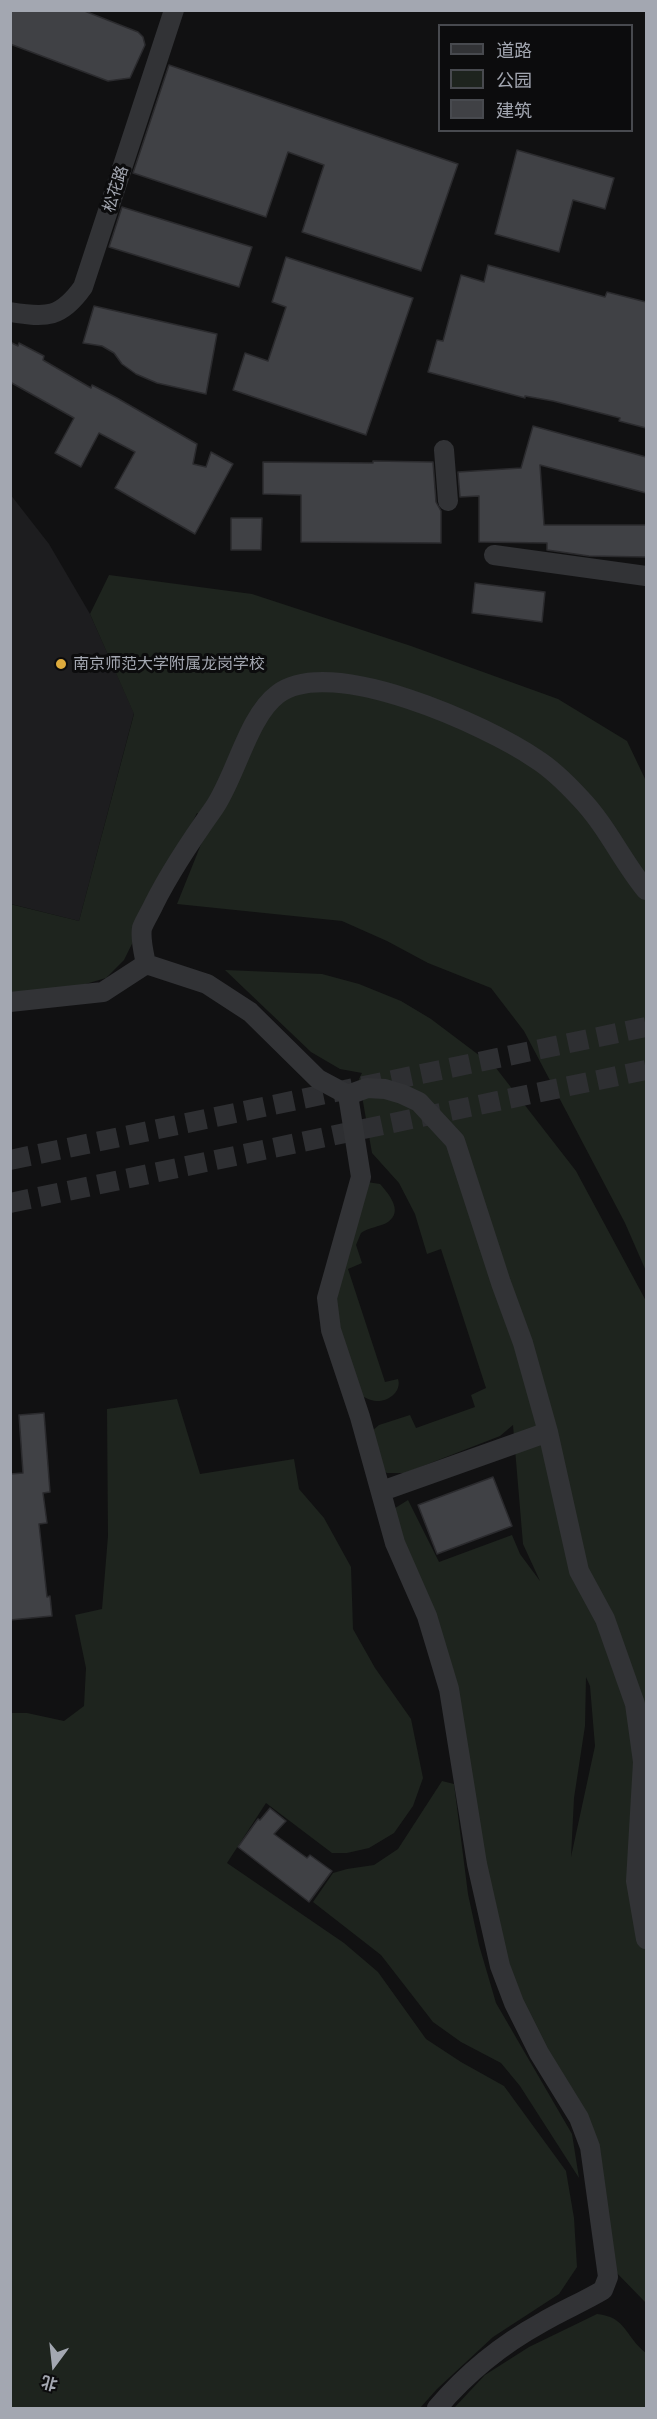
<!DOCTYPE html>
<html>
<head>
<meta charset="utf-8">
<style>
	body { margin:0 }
	#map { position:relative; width:657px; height:2419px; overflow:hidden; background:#111112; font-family:Raleway,"Noto Sans SC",sans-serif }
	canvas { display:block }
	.frame { position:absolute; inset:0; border:12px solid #a3a7b1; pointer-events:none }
	.legend { position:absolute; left:438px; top:24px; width:195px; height:108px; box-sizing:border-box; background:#0c0c0d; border:2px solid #484a4f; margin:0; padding:8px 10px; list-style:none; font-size:18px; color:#a3a7b1 }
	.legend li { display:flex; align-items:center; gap:12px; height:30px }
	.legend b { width:30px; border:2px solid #484a4f }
	.north { position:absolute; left:24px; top:2335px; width:60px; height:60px; -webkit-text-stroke:4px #0c0c0d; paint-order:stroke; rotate:195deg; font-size:16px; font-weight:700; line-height:24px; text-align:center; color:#a3a7b1 }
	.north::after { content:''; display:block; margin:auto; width:21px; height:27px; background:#a3a7b1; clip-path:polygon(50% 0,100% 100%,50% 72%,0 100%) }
</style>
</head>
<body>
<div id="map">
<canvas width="657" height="2419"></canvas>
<div class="frame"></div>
<ul class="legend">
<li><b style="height:8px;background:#323336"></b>道路</li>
<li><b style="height:16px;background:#1e241e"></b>公园</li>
<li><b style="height:16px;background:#404145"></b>建筑</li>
</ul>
<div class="north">北</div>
</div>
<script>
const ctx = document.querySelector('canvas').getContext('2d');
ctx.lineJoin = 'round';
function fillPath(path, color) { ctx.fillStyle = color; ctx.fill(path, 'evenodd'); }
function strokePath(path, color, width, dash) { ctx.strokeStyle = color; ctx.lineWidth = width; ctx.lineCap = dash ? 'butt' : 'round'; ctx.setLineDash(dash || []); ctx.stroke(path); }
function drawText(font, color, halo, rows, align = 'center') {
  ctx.font = font + ' Raleway,"Noto Sans SC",sans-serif'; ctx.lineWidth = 6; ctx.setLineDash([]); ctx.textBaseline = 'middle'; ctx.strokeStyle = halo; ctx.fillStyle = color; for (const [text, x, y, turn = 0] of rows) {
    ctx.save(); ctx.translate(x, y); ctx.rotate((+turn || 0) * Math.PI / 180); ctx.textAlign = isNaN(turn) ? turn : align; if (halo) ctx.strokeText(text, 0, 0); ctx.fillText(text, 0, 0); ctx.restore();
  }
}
fillPath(new Path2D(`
	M 10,494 L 49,544 L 90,614 L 134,713 L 79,921 L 11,904 Z`), '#1d1d1f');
fillPath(new Path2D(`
	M 109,575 L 252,594 L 411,646 L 558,699 L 627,741 L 646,781 L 646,1271 L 625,1223 L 524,1031 L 491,988 L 428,963 L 387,941 L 342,921 L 177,904 L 210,822 L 197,813 L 124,960 L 106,978 L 72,988 L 11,994 L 10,904 L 79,921 L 134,714 L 90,614 Z
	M 225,970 L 322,974 L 359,984 L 401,1001 L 431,1019 L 496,1068 L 576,1171 L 646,1301 L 646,2303 L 612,2268 L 598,2161 L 515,1994 L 470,1789 L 392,1510 L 408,1500 L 439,1562 L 512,1535 L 520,1554 L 540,1581 L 523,1544 L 513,1425 L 500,1436 L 405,1473 L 387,1473 L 382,1470 L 372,1431 L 379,1425 L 410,1415 L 416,1428 L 475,1407 L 471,1395 L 486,1388 L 441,1249 L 427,1254 L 415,1214 L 399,1183 L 372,1153 L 359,1079 L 362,1073 L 340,1069 L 311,1052 ZM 586,1677 L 590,1686 L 595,1746 L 571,1857 L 574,1798 L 585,1726 Z
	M 367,1182 L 380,1184 C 388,1193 404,1211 388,1222 C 380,1227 369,1227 361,1233 L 356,1245 L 362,1263 L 348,1269 L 385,1382 L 398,1379 C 402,1391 389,1402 376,1401 C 371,1401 365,1397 361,1396 L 335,1325 L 334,1294 Z
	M 177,1399 L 200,1474 L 294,1459 L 299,1489 L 324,1518 L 351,1567 L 353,1629 L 375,1668 L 411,1719 L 423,1778 L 413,1806 L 394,1833 L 369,1848 L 347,1853 L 332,1853 L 266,1803 L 227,1863 L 344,1943 L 378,1972 L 426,2039 L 461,2062 L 504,2086 L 566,2171 L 574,2218 L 577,2267 L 559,2294 L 493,2337 L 437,2389 L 420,2408 L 11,2408 L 11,1713 L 27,1713 L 64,1721 L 84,1706 L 86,1668 L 75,1615 L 102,1609 L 108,1536 L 107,1409 Z
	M 442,1781 L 454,1784 L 468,1894 L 479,1945 L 496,2003 L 572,2134 L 579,2178 L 520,2086 L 501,2063 L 461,2042 L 433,2022 L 381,1955 L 313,1902 L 333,1873 L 347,1869 L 374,1865 L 398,1849 Z
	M 597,2314 C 627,2317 625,2337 646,2353 L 646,2408 L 454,2408 L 485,2375 L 529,2347 Z`), '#1e241e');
const building = new Path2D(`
	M 10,10 L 82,10 L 138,32 L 143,37 L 145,45 L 130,78 L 108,81 L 10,44 Z
	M 169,65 L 458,164 L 421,271 L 302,232 L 324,165 L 288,152 L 266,217 L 133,173 Z
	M 517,150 L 614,178 L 605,209 L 573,200 L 559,252 L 495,234 Z
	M 122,207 L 252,247 L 239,287 L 109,247 Z
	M 286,257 L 413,298 L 366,435 L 233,390 L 245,353 L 268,361 L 286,307 L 272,302 Z
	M 488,265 L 605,297 L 607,292 L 646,302 L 646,428 L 619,421 L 620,418 L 553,401 L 525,396 L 525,398 L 428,372 L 437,340 L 443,341 L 461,275 L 484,282 Z
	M 94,306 L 217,334 L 206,394 L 157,383 L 136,374 L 122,364 L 114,353 L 102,346 L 83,343 Z
	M 10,342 L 18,346 L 19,343 L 44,356 L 43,360 L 91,388 L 92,385 L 117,398 L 197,444 L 193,464 L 206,467 L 211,452 L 233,464 L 195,534 L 115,488 L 135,452 L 99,433 L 81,467 L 55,453 L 74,418 L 10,382 Z
	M 533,426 L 646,457 L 646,493 L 540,465 L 544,525 L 646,525 L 646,557 L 589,556 L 547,550 L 547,543 L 479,542 L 479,496 L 460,497 L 458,472 L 521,468 Z
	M 373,461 L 433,462 L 436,502 L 441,511 L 441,543 L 301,542 L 301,495 L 263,494 L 263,462 L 373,463 Z
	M 231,518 L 262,518 L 261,550 L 231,550 Z
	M 475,583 L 545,592 L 542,622 L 472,613 Z
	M 44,1413 L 50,1492 L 43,1493 L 47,1523 L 39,1524 L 47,1597 L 50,1596 L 52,1616 L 10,1620 L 10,1474 L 23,1473 L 19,1415 Z
	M 493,1477 L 512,1526 L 437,1554 L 418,1505 Z
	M 270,1808 L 286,1821 L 274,1834 L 307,1858 L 310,1855 L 332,1871 L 309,1902 L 238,1847 L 258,1819 L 260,1820 Z`);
fillPath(building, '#404145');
strokePath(building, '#2b2b2e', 1.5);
strokePath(new Path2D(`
	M 10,1160 L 646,1027
	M 10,1203 L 646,1070`), '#2e2f32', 20, [20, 10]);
strokePath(new Path2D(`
	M 10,312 C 47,318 61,318 83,287 L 174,10
	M 444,450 L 448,501
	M 494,555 L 646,576
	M 146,964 C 144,954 140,939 142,928 C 145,920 151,911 154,904 C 171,870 192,839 214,808 C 236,776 248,716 278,694 C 331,654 488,726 536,759 C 552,769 568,785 580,798 C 607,826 622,861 646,890
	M 10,1002 L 103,992 L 146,964 L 207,984 L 250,1012 L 318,1079 L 348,1095 L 367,1088 L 385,1089 L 402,1094 L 419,1102 L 455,1141 L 501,1283 L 523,1343 L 548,1432 L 579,1571 L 605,1619 L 635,1704 L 643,1762 L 636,1881 L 646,1939
	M 348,1095 L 361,1177 L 327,1298 L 331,1330 L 360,1417 L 395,1543 L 427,1616 L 449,1689 L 477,1864 L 500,1966 L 514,2003 L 539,2053 L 579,2118 L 590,2147 L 608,2277 L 603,2290 C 583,2302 561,2311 541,2323 C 501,2345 466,2374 437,2408
	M 382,1491 L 548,1432`), '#323336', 20);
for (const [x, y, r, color] of [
	[61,664,6,"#deab3d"]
]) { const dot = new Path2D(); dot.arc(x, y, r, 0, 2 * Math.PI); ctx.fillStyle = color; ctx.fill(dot); strokePath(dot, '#0c0c0d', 2); }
drawText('16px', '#a3a7b1', '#0c0c0d', [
	["松花路",116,189,-72]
]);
drawText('16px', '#a3a7b1', '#0c0c0d', [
	["南京师范大学附属龙岗学校",73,664]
], 'left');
</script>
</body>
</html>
